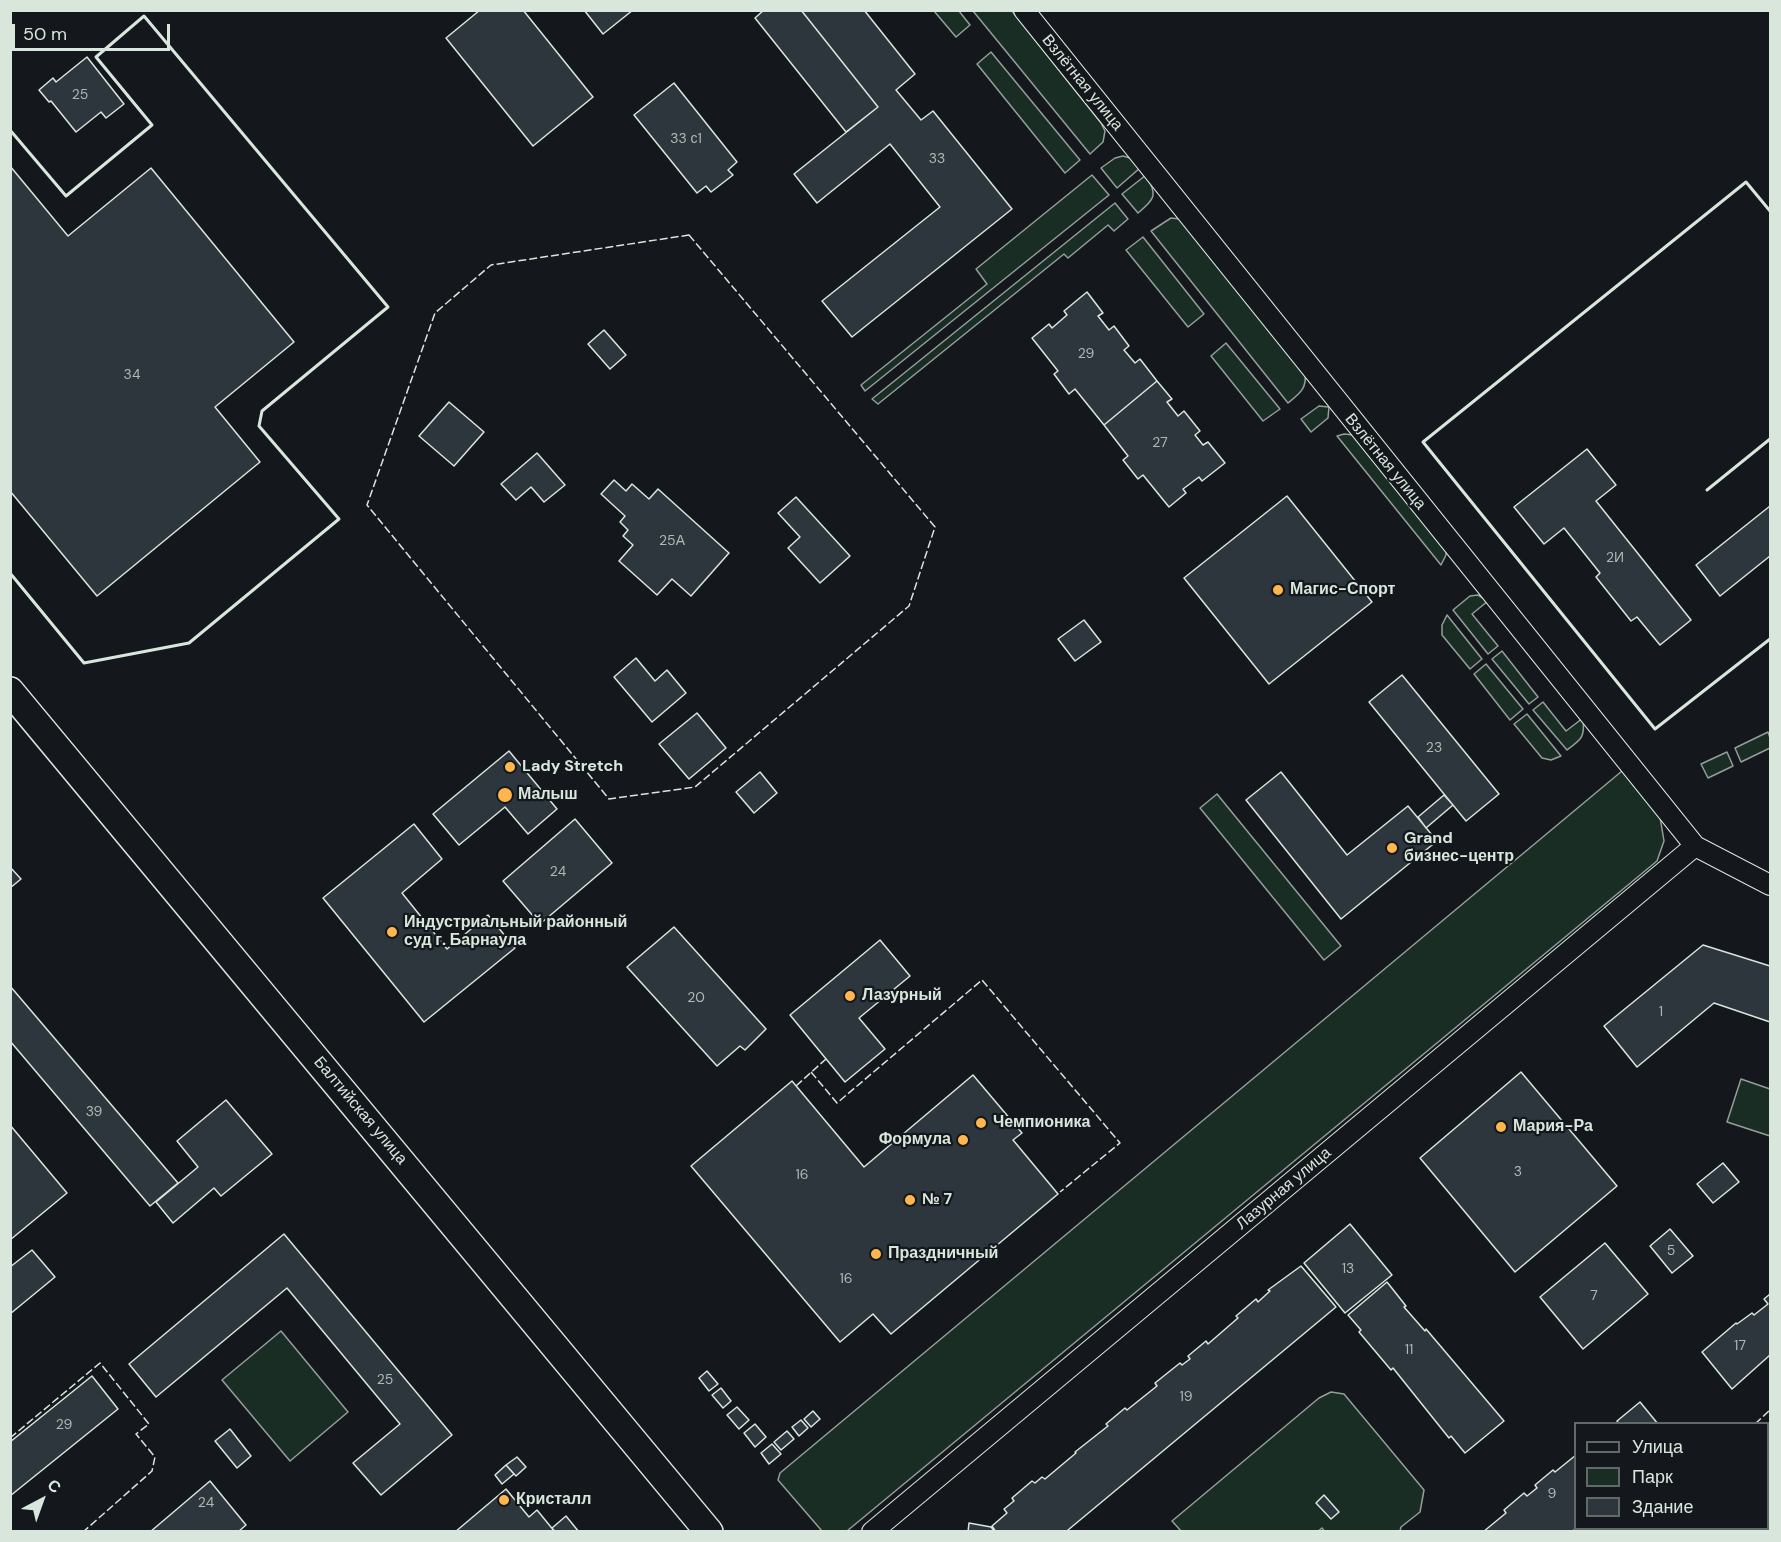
<!DOCTYPE html>
<html>
<head>
<meta charset="utf-8">
<style>
	body { margin:0 }
	#map { position:relative; width:1781px; height:1542px; overflow:hidden; background:#14181c; font-family:"DM Sans",sans-serif }
	canvas { display:block }
	.frame { position:absolute; inset:0; border:12px solid #d8e6dc; pointer-events:none }
	.legend { position:absolute; left:1574px; top:1422px; width:195px; height:108px; box-sizing:border-box; background:#14181c; border:2px solid #626a69; margin:0; padding:8px 10px; list-style:none; font-size:18px; color:#d8e6dc }
	.legend li { display:flex; align-items:center; gap:12px; height:30px }
	.legend b { width:30px; border:2px solid #626a69 }
	.north { position:absolute; left:12px; top:1470px; width:60px; height:60px; -webkit-text-stroke:4px #14181c; paint-order:stroke; rotate:41deg; font-size:16px; font-weight:700; line-height:24px; text-align:center; color:#d8e6dc }
	.north::after { content:''; display:block; margin:auto; width:21px; height:27px; background:#d8e6dc; clip-path:polygon(50% 0,100% 100%,50% 72%,0 100%) }
	.scale { position:absolute; left:12px; top:24px; width:158px; height:27px; box-sizing:border-box; border:3px solid #d8e6dc; border-top:0; padding-left:8px; font-size:18px; line-height:21px; white-space:nowrap; color:#d8e6dc; -webkit-text-stroke:4px #14181c; paint-order:stroke }
</style>
</head>
<body>
<div id="map">
<canvas width="1781" height="1542"></canvas>
<div class="frame"></div>
<ul class="legend">
<li><b style="height:8px;background:#14181c"></b>Улица</li>
<li><b style="height:16px;background:#1a2d24"></b>Парк</li>
<li><b style="height:16px;background:#2c363c"></b>Здание</li>
</ul>
<div class="north">С</div>
<div class="scale">50 m</div>
</div>
<script>
const ctx = document.querySelector('canvas').getContext('2d');
ctx.lineJoin = 'round';
function fillPath(path, color) { ctx.fillStyle = color; ctx.fill(path, 'evenodd'); }
function strokePath(path, color, width, dash) { ctx.strokeStyle = color; ctx.lineWidth = width; ctx.lineCap = dash ? 'butt' : 'round'; ctx.setLineDash(dash || []); ctx.stroke(path); }
function drawText(font, color, halo, rows, align = 'center') {
  ctx.font = font + ' "DM Sans",sans-serif'; ctx.lineWidth = 4.5; ctx.setLineDash([]); ctx.textBaseline = 'middle'; ctx.strokeStyle = halo; ctx.fillStyle = color; for (const [text, x, y, turn = 0] of rows) {
    ctx.save(); ctx.translate(x, y); ctx.rotate((+turn || 0) * Math.PI / 180); ctx.textAlign = isNaN(turn) ? turn : align; if (halo) ctx.strokeText(text, 0, 0); ctx.fillText(text, 0, 0); ctx.restore();
  }
}
const green = new Path2D(`
	M 934,11 L 959,11 L 970,25 L 956,37 Z
	M 973,11 L 1012,11 L 1101,123 L 1105,131 L 1103,142 L 1090,154 Z
	M 991,52 L 1080,160 L 1065,173 L 977,64 Z
	M 1123,156 L 1130,158 L 1140,168 L 1117,188 L 1101,168 L 1115,158 Z
	M 1092,175 L 1109,195 L 865,391 L 861,385 L 987,284 L 976,269 Z
	M 1146,175 C 1158,195 1155,199 1138,213 L 1122,194 Z
	M 1115,203 L 1128,219 L 1114,231 L 1108,225 L 1068,258 L 1064,254 L 878,404 L 872,399 Z
	M 1171,218 L 1180,219 L 1305,374 C 1307,389 1299,394 1288,403 L 1151,231 Z
	M 1143,237 L 1204,314 L 1188,327 L 1126,250 Z
	M 1226,343 L 1280,409 L 1263,421 L 1211,356 Z
	M 1319,406 L 1329,407 L 1328,418 L 1311,432 L 1301,419 Z
	M 1344,434 L 1354,435 L 1446,548 L 1446,555 L 1441,565 L 1337,436 Z
	M 1478,595 L 1488,601 L 1472,614 L 1498,646 L 1488,654 L 1453,610 L 1470,596 Z
	M 1447,615 L 1482,659 L 1470,669 L 1442,635 L 1442,625 Z
	M 1502,651 L 1538,697 L 1529,704 L 1492,659 Z
	M 1486,664 L 1523,709 L 1510,720 L 1474,674 Z
	M 1543,702 L 1566,731 L 1583,718 C 1585,737 1582,739 1567,750 L 1533,710 Z
	M 1527,714 L 1561,756 L 1551,760 L 1542,758 L 1514,724 Z
	M 1768,732 L 1770,738 L 1770,748 L 1741,762 L 1735,748 Z
	M 1727,752 L 1733,766 L 1708,778 L 1701,764 Z
	M 1622,771 L 1660,817 L 1664,841 L 1657,861 L 847,1531 L 822,1531 L 778,1480 L 780,1473 Z
	M 1217,794 L 1341,946 L 1324,960 L 1200,808 Z
	M 1741,1079 L 1770,1089 L 1770,1136 L 1727,1122 Z
	M 281,1331 L 348,1412 L 290,1461 L 222,1380 Z
	M 1331,1392 L 1344,1394 L 1424,1490 L 1420,1512 L 1401,1527 L 1400,1531 L 1325,1532 L 1322,1528 L 1317,1532 L 1182,1532 L 1172,1521 L 1319,1398 Z
	M 1770,1434 L 1770,1531 L 1656,1531 L 1659,1528 L 1768,1528 L 1768,1437 Z`);
fillPath(green, '#1a2d24');
strokePath(green, '#939e99', 1.5);
const building = new Path2D(`
	M 480,10 L 523,10 L 593,97 L 533,146 L 446,38 Z
	M 584,10 L 633,10 L 603,34 Z
	M 764,10 L 801,10 L 878,107 L 846,132 L 755,18 Z
	M 801,10 L 864,10 L 915,74 L 896,90 L 921,120 L 933,111 L 1012,209 L 852,337 L 822,301 L 940,207 L 890,144 L 817,203 L 794,174 L 878,107 Z
	M 87,57 L 124,104 L 106,118 L 101,112 L 76,132 L 51,101 L 49,102 L 39,90 L 53,78 L 56,82 Z
	M 674,83 L 737,162 L 728,170 L 733,175 L 711,192 L 706,186 L 697,193 L 634,115 Z
	M 10,166 L 68,236 L 151,168 L 294,342 L 215,407 L 260,462 L 97,596 L 10,491 Z
	M 1087,292 L 1103,313 L 1098,316 L 1109,330 L 1114,326 L 1129,346 L 1124,350 L 1135,363 L 1140,359 L 1157,381 L 1104,425 L 1075,389 L 1069,394 L 1054,374 L 1058,371 L 1032,338 L 1049,324 L 1052,328 L 1067,315 L 1064,311 Z
	M 604,330 L 626,355 L 610,369 L 588,344 Z
	M 1157,381 L 1172,399 L 1167,402 L 1178,416 L 1184,411 L 1200,431 L 1195,435 L 1203,445 L 1208,442 L 1225,463 L 1202,481 L 1199,477 L 1183,489 L 1186,493 L 1169,507 L 1143,475 L 1138,479 L 1123,460 L 1128,456 L 1104,425 Z
	M 449,402 L 484,432 L 454,466 L 419,436 Z
	M 1587,449 L 1616,485 L 1596,501 L 1691,620 L 1660,645 L 1637,617 L 1631,621 L 1596,577 L 1600,573 L 1564,528 L 1544,544 L 1514,507 Z
	M 537,453 L 565,485 L 544,502 L 531,487 L 516,500 L 501,484 Z
	M 614,480 L 626,491 L 632,484 L 649,499 L 658,489 L 729,553 L 691,596 L 672,579 L 657,595 L 619,561 L 633,545 L 623,536 L 628,530 L 620,522 L 625,516 L 601,494 Z
	M 1287,496 L 1372,602 L 1269,684 L 1184,578 Z
	M 796,497 L 850,556 L 820,583 L 788,548 L 800,537 L 778,513 Z
	M 1770,506 L 1770,556 L 1720,596 L 1696,565 Z
	M 1084,620 L 1101,642 L 1075,661 L 1058,639 Z
	M 636,658 L 655,681 L 667,670 L 686,693 L 652,722 L 614,677 Z
	M 1402,675 L 1499,794 L 1466,821 L 1369,702 Z
	M 697,713 L 726,748 L 689,779 L 659,744 Z
	M 509,751 L 557,809 L 528,834 L 505,807 L 459,845 L 433,814 Z
	M 760,772 L 777,793 L 754,813 L 736,792 Z
	M 1281,772 L 1347,855 L 1408,806 L 1437,841 L 1341,919 L 1246,800 Z
	M 1444,795 L 1453,805 L 1426,828 L 1418,817 Z
	M 575,819 L 612,863 L 540,924 L 503,881 Z
	M 414,824 L 442,859 L 402,893 L 447,949 L 488,915 L 515,948 L 424,1022 L 323,898 Z
	M 10,867 L 21,879 L 10,888 Z
	M 674,927 L 766,1029 L 745,1050 L 740,1046 L 717,1066 L 627,967 Z
	M 880,940 L 910,976 L 859,1018 L 885,1049 L 845,1082 L 790,1015 Z
	M 1703,945 L 1770,966 L 1770,1022 L 1714,1003 L 1637,1067 L 1604,1026 Z
	M 10,986 L 178,1183 L 150,1206 L 10,1041 Z
	M 1521,1072 L 1617,1186 L 1515,1272 L 1420,1158 Z
	M 973,1075 L 1022,1133 L 1013,1140 L 1058,1194 L 891,1334 L 873,1314 L 840,1342 L 691,1166 L 792,1081 L 864,1167 Z
	M 226,1100 L 272,1154 L 221,1196 L 214,1188 L 173,1223 L 156,1202 L 198,1167 L 177,1141 Z
	M 10,1125 L 67,1193 L 10,1240 Z
	M 1723,1163 L 1739,1182 L 1713,1203 L 1697,1184 Z
	M 1350,1224 L 1392,1275 L 1345,1313 L 1304,1263 Z
	M 1670,1229 L 1693,1256 L 1672,1273 L 1650,1246 Z
	M 284,1234 L 452,1435 L 381,1495 L 353,1463 L 400,1424 L 287,1288 L 156,1397 L 129,1364 Z
	M 1605,1243 L 1648,1294 L 1583,1349 L 1540,1297 Z
	M 32,1250 L 55,1277 L 10,1314 L 10,1267 Z
	M 1301,1266 L 1336,1307 L 1068,1530 L 1070,1532 L 996,1532 L 992,1526 L 1007,1513 L 1004,1509 L 1014,1501 L 1012,1498 L 1032,1481 L 1035,1483 L 1042,1477 L 1045,1479 L 1076,1453 L 1075,1452 L 1108,1426 L 1106,1424 L 1125,1408 L 1127,1410 L 1157,1386 L 1155,1383 L 1180,1363 L 1182,1365 L 1190,1359 L 1188,1356 L 1206,1341 L 1208,1344 L 1238,1318 L 1236,1316 L 1256,1299 L 1258,1302 L 1270,1291 L 1268,1290 Z
	M 1387,1282 L 1406,1306 L 1404,1307 L 1425,1331 L 1426,1329 L 1504,1421 L 1465,1453 L 1451,1436 L 1449,1438 L 1393,1368 L 1391,1370 L 1359,1332 L 1361,1330 L 1348,1315 Z
	M 1770,1294 L 1770,1355 L 1732,1389 L 1702,1352 L 1736,1323 L 1737,1324 L 1752,1313 L 1754,1315 L 1768,1304 L 1764,1299 Z
	M 707,1371 L 718,1384 L 709,1391 L 699,1378 Z
	M 92,1376 L 118,1409 L 10,1496 L 10,1442 Z
	M 721,1388 L 731,1401 L 723,1408 L 712,1395 Z
	M 1640,1402 L 1658,1424 L 1619,1424 L 1617,1421 Z
	M 737,1407 L 749,1420 L 739,1429 L 727,1415 Z
	M 813,1411 L 820,1419 L 811,1427 L 804,1419 Z
	M 801,1420 L 808,1428 L 799,1436 L 792,1427 Z
	M 755,1424 L 766,1437 L 755,1447 L 744,1433 Z
	M 230,1429 L 251,1456 L 237,1468 L 215,1441 Z
	M 787,1431 L 794,1439 L 781,1450 L 774,1442 Z
	M 772,1444 L 781,1454 L 769,1464 L 761,1453 Z
	M 1576,1455 L 1576,1528 L 1572,1532 L 1483,1532 L 1506,1513 L 1504,1510 L 1524,1493 L 1527,1496 L 1537,1488 L 1535,1485 L 1553,1470 L 1555,1472 Z
	M 517,1457 L 526,1467 L 516,1476 L 506,1465 Z
	M 506,1465 L 514,1474 L 502,1484 L 495,1475 Z
	M 210,1481 L 246,1525 L 238,1532 L 150,1532 Z
	M 506,1489 L 529,1517 L 537,1510 L 555,1532 L 455,1532 Z
	M 1324,1495 L 1339,1512 L 1331,1519 L 1316,1503 Z
	M 566,1516 L 579,1532 L 555,1532 L 552,1528 Z
	M 969,1523 L 991,1527 L 995,1532 L 968,1532 Z`);
fillPath(building, '#2c363c');
strokePath(building, '#d8e6dc', 1.5);
const minor = new Path2D(`
	M 1024,10 L 1695,846 L 1770,885
	M 872,1532 L 1695,846`);
const secondary = new Path2D(`
	M 10,691 L 709,1532`);
strokePath(minor, '#d8e6dc', 22);
strokePath(secondary, '#d8e6dc', 30);
strokePath(minor, '#14181c', 20);
strokePath(secondary, '#14181c', 27);
strokePath(new Path2D(`
	M 689,235 L 935,527 L 909,606 L 695,787 L 609,799 L 367,505 L 435,313 L 491,265 Z
	M 811,1072 L 837,1103 L 982,980 L 1120,1143 L 1060,1192
	M 796,1086 L 826,1059
	M 1755,1424 L 1770,1410
	M 10,1438 L 100,1363 L 149,1424 L 136,1434 L 155,1457 L 152,1471 L 83,1532
	M 1626,1532 L 1629,1528`), '#d8e6dc', 1.5, [8, 3]);
strokePath(new Path2D(`
	M 10,130 L 66,196 L 152,125 L 96,57 L 144,16 L 388,307 L 262,411 L 259,426 L 339,519 L 189,643 L 84,663 L 10,573
	M 1770,211 L 1746,182 L 1423,442 L 1655,729 L 1770,639
	M 1707,490 L 1770,439`), '#d8e6dc', 3);
for (const [x, y, r, color] of [
	[1278,590,6,"#ffb74d"],
	[510,767,6,"#ffb74d"],
	[505,795,8,"#ffb74d"],
	[1392,848,6,"#ffb74d"],
	[392,932,6,"#ffb74d"],
	[850,996,6,"#ffb74d"],
	[981,1123,6,"#ffb74d"],
	[1501,1127,6,"#ffb74d"],
	[963,1140,6,"#ffb74d"],
	[910,1200,6,"#ffb74d"],
	[876,1254,6,"#ffb74d"],
	[504,1500,6,"#ffb74d"]
]) { const dot = new Path2D(); dot.arc(x, y, r, 0, 2 * Math.PI); ctx.fillStyle = color; ctx.fill(dot); strokePath(dot, '#14181c', 2); }
drawText('14px', '#adbab4', null, [
	["25",80,95],
	["33 с1",686,139],
	["33",937,159],
	["29",1086,354],
	["34",132,375],
	["27",1160,443],
	["25А",672,541],
	["2И",1615,558],
	["23",1434,748],
	["24",558,872],
	["20",696,998],
	["1",1661,1012],
	["39",94,1112],
	["3",1518,1172],
	["16",802,1175],
	["5",1671,1251],
	["13",1348,1269],
	["16",846,1279],
	["7",1594,1296],
	["17",1740,1346],
	["11",1409,1350],
	["25",385,1380],
	["19",1186,1397],
	["29",64,1425],
	["9",1552,1494],
	["24",206,1503]
]);
drawText('16px', '#d8e6dc', '#14181c', [
	["Взлётная улица",1082,83,51],
	["Взлётная улица",1385,462,51],
	["Балтийская улица",360,1111,50],
	["Лазурная улица",1284,1189,-40]
]);
drawText('bold 16px', '#d8e6dc', '#14181c', [
	["Магис-Спорт",1290,590],
	["Lady Stretch",522,767],
	["Малыш",518,795],
	["Grand",1404,839],
	["бизнес-центр",1404,857],
	["Индустриальный районный",404,923],
	["суд г. Барнаула",404,941],
	["Лазурный",862,996],
	["Чемпионика",993,1123],
	["Мария-Ра",1513,1127],
	["Формула",951,1140,"right"],
	["№ 7",922,1200],
	["Праздничный",888,1254],
	["Кристалл",516,1500]
], 'left');
</script>
</body>
</html>
